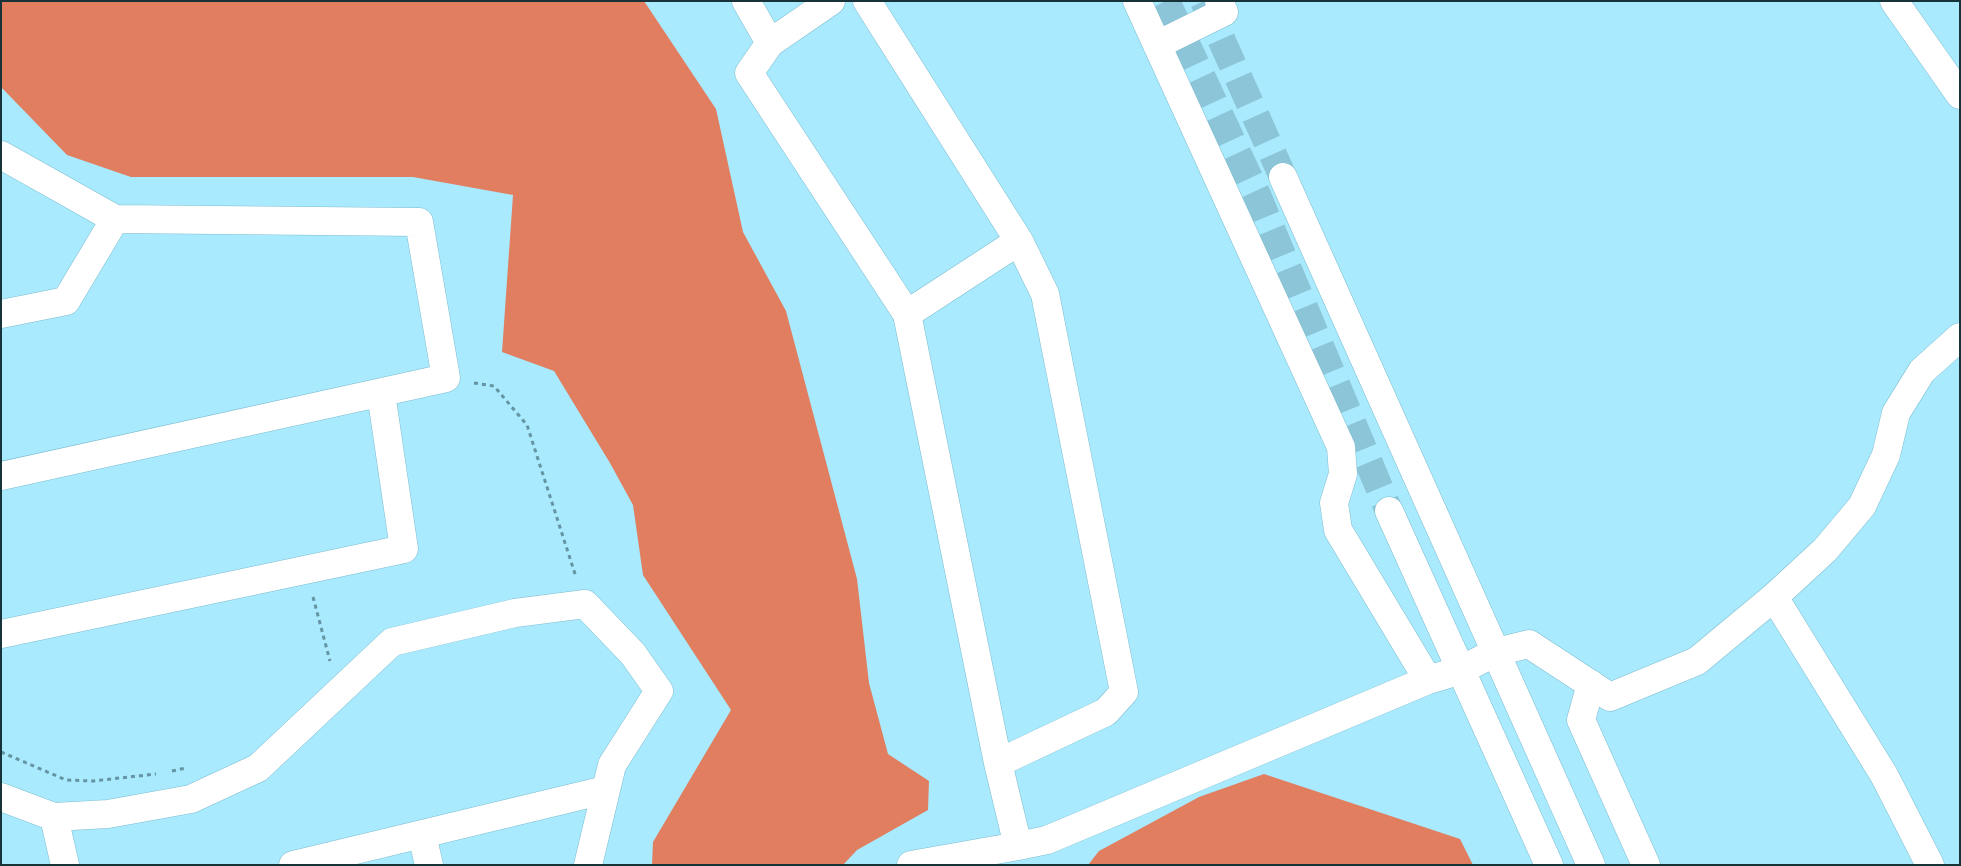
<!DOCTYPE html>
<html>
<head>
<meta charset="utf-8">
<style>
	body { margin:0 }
	#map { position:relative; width:1961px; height:866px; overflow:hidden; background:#a9eafe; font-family:Manrope,sans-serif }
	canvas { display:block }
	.frame { position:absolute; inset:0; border:2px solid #173239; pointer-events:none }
</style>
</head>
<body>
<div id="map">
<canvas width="1961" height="866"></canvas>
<div class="frame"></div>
</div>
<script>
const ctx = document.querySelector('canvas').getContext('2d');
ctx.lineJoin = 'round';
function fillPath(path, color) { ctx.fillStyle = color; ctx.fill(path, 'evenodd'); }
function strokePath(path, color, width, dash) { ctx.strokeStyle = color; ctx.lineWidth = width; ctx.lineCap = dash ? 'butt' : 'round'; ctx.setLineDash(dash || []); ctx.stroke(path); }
fillPath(new Path2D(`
	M 1,1 L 644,1 L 716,109 L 743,232 L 786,311 L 857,579 L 869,683 L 888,754 L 929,781 L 928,810 L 857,850 L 843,865 L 652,865 L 653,842 L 731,710 L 643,575 L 633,505 L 610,463 L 554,371 L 502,352 L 513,195 L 413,177 L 131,177 L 67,155 L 1,87 Z
	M 1264,774 L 1460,839 L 1473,865 L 1088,865 L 1099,851 L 1199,797 Z`), '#e17e5f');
strokePath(new Path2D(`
	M 1166,1 L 1257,195 L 1389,511
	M 1204,1 L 1283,177`), '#8cc5d7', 28, [28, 14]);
const minor = new Path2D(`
	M 746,1 L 770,43 L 831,1
	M 867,1 L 1019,241 L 1045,294 L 1124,692 L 1106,712 L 998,763
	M 1137,1 L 1341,447 L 1343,474 L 1334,503 L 1338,530 L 1428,680 L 1461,670 L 1496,652 L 1529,644 L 1610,697 L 1697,661 L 1774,597 L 1825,550 L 1862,506 L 1886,455 L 1896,413 L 1922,371 L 1960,337
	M 770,43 L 749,73 L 907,314 L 1019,241
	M 1157,45 L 1224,12 L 1219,1
	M 1,155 L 115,219 L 419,222 L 446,378 L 1,476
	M 1,314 L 66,301 L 115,219
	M 907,314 L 998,763 L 1018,846 L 911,865
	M 1774,597 L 1884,775 L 1930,865
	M 1,634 L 404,549 L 381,393
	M 1591,684 L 1581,720 L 1646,865
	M 1,797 L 54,817 L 108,814 L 191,799 L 258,768 L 392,642 L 515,613 L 585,604 L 633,654 L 659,691 L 612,765 L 588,865
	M 422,835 L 429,865
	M 1018,846 L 1047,840 L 1428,680
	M 293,865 L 605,790`);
const tertiary = new Path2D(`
	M 1894,1 L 1960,95
	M 1283,177 L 1591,865
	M 1389,511 L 1549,865
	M 54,817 L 65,865`);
strokePath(minor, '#7cbccf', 29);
strokePath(tertiary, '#7cbccf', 29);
strokePath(new Path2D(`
	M 474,383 L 494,386 L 527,425 L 576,577
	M 313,597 L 330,661
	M 1,752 L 66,780 L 93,781 L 156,774
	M 172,771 L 186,768`), '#6594a2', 3, [4, 4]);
strokePath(minor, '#fff', 28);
strokePath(tertiary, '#fff', 28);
</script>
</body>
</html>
